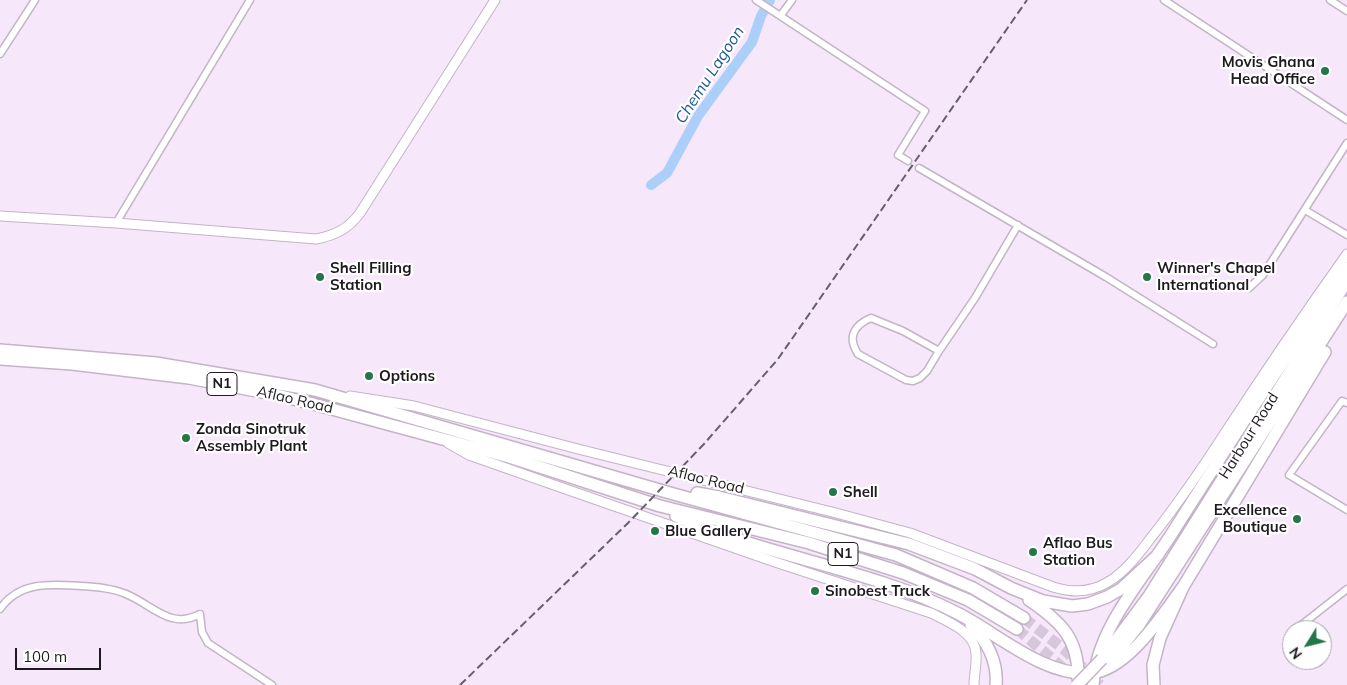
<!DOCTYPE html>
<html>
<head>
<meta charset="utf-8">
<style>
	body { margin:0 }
	#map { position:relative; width:1347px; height:685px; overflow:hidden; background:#f6e7fb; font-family:Mulish,sans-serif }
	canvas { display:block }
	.north { position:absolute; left:1282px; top:620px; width:50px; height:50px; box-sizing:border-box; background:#fff; border:1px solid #a5a3a6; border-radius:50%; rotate:234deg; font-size:14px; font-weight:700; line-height:20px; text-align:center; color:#1f1a21 }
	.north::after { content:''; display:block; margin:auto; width:18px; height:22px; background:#257647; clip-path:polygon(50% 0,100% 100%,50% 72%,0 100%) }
	.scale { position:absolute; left:15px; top:648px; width:86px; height:22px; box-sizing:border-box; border:2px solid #1f1a21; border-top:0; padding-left:6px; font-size:15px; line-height:18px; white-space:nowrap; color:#1f1a21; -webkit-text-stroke:4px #fff; paint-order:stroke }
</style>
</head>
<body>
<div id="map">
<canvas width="1347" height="685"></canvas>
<div class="north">N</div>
<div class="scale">100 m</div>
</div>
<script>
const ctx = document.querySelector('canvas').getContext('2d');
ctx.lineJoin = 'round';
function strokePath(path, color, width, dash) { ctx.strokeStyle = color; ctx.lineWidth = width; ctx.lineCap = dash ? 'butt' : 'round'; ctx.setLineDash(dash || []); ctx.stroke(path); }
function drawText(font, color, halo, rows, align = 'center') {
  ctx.font = font + ' Mulish,sans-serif'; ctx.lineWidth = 4.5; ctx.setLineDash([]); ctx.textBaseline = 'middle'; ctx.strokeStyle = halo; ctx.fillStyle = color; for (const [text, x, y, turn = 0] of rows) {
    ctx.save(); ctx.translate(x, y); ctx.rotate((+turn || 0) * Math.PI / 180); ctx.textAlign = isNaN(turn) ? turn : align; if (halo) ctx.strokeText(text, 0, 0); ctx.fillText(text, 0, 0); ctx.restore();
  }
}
strokePath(new Path2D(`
	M 651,185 L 667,173 L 698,116 L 752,42 L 761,16 L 770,0`), '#accff9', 10);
strokePath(new Path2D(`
	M 1024,618 L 1066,651 L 1100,685
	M 1017,629 L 1069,673`), '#d6c8da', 11, [11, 5.5]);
const street = new Path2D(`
	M 756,0 L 925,111 L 898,155 L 908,161
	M 1164,0 L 1347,120
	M 1330,0 L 1347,11
	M 781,15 L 792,0
	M 0,54 L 35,0
	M 919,168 L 1106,277 L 1213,344
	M 1305,210 L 1347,235
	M 116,223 L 250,0
	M 1249,288 L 1263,275 L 1347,143
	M 939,351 L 903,331 L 871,318 C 854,325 847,337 858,354 L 906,380 L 913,381 L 920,378 L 927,371 L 939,351 L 975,298 L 1018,225
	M 1347,403 L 1342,401 L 1289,475 L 1347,510
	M 0,609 C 19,581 51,584 81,586 C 96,587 112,588 126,594 C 153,605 170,630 200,614 L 202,632 L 208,643 L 272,685
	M 1295,630 L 1347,589`);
const secondary = new Path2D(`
	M 0,216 L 116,223 L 316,239 C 336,235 348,229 360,213 L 495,0
	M 350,396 L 414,406 L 578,449 L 836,513 L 910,533 L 1053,587 C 1072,593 1090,593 1108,582 C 1125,572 1138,555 1150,539 C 1177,505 1201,470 1225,433 C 1264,373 1305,313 1347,254
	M 448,443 L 469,455 L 557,486 L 775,562 L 931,613 C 947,621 975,632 976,653 C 977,663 974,675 974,685`);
const highway = new Path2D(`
	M 0,350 L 156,363 L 315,390 L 670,493 L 896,555 L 973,588 L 1024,618
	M 0,359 L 72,364 L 189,378 L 277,395 L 313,404 L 509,457 L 660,506 L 809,543 L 903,573 L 968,600 L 1017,629
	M 697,493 L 719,497 L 909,544 L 975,569 L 1011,588 L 1043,601 L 1072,606 L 1088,604 L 1107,597 L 1121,589 L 1158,555
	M 676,516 C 766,557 870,568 959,614 C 998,634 1045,677 1091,673 C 1128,670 1163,614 1183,587
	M 1029,600 C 1060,621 1079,638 1078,679
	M 971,625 C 987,641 998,662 996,685
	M 1102,659 L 1149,596 L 1347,281
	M 1107,664 L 1139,625 L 1347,302
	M 1093,685 C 1097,628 1141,582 1171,535 C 1228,445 1286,355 1347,268
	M 1154,685 L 1153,665 L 1160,638 L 1183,587 L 1325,352`);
strokePath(street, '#c3b4c7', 9);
strokePath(secondary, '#c3b4c7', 11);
strokePath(highway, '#c3b4c7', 14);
strokePath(street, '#fff', 6);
strokePath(secondary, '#fff', 9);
strokePath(highway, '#fff', 11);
strokePath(new Path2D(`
	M 460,685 L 628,523 L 704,444 L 778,359 L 1027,0`), '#675f6a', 2, [8, 4]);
const highwayBridge = new Path2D(`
	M 1077,685 L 1102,659`);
strokePath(highwayBridge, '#c3b4c7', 14, []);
strokePath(highwayBridge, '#fff', 11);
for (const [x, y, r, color] of [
	[1325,71,5,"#257647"],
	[320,277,5,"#257647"],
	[1147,277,5,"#257647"],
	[369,376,5,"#257647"],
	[186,438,5,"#257647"],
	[833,492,5,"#257647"],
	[1297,519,5,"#257647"],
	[655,531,5,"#257647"],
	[1033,552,5,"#257647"],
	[815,591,5,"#257647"]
]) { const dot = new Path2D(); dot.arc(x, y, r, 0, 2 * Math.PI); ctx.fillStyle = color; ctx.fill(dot); strokePath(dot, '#fff', 2); }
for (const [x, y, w] of [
	[222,384,30],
	[843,554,30]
]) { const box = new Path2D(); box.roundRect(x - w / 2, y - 11.5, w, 23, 4); ctx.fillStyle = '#fff'; ctx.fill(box); strokePath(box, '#1f1a21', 1); }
drawText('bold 14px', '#1f1a21', null, [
	["N1",222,384],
	["N1",843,554]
]);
drawText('bold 15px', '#1f1a21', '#fff', [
	["Movis Ghana",1315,62,"right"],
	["Head Office",1315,79,"right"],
	["Shell Filling",330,268],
	["Station",330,285],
	["Winner's Chapel",1157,268],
	["International",1157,285],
	["Options",379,376],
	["Zonda Sinotruk",196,429],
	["Assembly Plant",196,446],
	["Shell",843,492],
	["Excellence",1287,510,"right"],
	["Boutique",1287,527,"right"],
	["Blue Gallery",665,531],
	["Aflao Bus",1043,543],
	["Station",1043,560],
	["Sinobest Truck",825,591]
], 'left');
drawText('15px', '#1f1a21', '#fff', [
	["Aflao Road",295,400,13],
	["Harbour Road",1249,436,-58],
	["Aflao Road",706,480,14]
]);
drawText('italic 16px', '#1e5896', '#fff', [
	["Chemu Lagoon",710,75,-57]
]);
</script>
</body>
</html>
